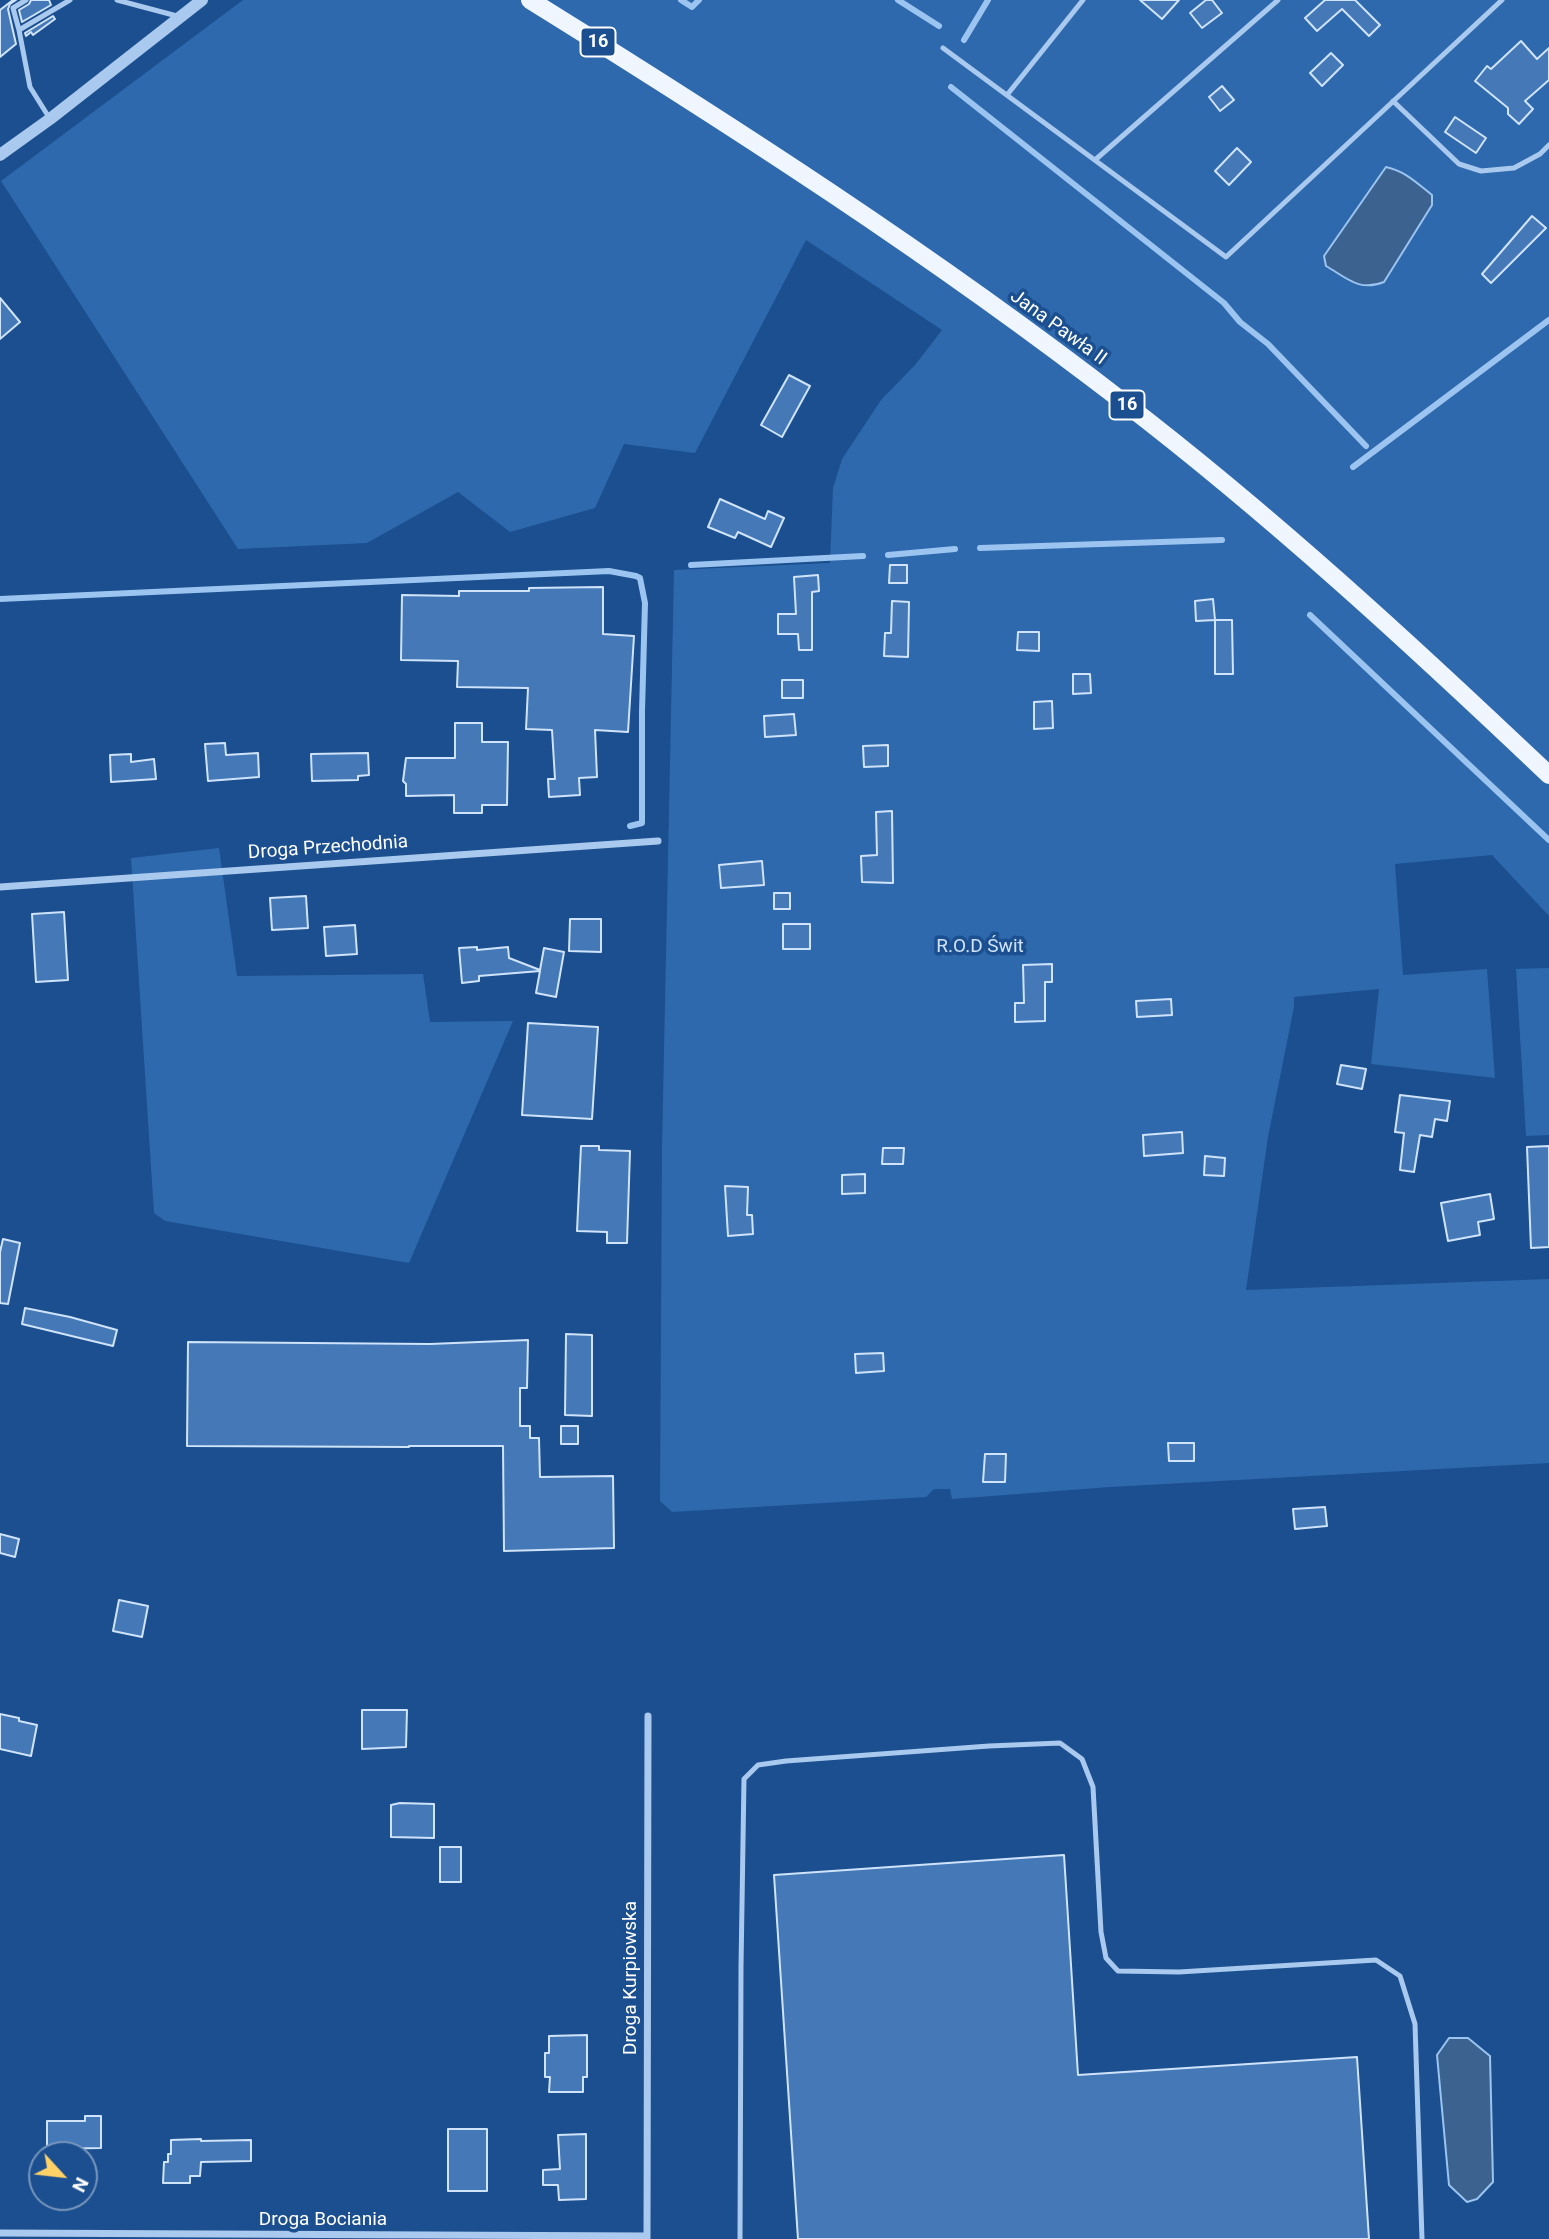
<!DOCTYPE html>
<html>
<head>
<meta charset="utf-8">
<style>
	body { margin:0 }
	#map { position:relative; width:1549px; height:2239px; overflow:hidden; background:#1b4f8f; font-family:Roboto,sans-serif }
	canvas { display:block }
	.north { position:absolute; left:28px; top:2141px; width:70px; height:70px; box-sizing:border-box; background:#1b4f8f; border:2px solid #7695bc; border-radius:50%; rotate:117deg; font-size:19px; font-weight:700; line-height:28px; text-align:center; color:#fff }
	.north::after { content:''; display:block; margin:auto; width:24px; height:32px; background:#ffd166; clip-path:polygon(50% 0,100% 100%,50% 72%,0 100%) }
</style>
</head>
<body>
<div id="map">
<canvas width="1549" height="2239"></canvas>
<div class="north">N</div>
</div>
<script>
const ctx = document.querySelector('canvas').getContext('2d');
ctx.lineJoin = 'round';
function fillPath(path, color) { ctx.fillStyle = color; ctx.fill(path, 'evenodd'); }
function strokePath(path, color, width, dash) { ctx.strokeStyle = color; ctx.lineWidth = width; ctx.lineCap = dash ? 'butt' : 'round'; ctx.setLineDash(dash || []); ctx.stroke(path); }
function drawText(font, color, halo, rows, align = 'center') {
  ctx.font = font + ' Roboto,sans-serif'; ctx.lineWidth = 7; ctx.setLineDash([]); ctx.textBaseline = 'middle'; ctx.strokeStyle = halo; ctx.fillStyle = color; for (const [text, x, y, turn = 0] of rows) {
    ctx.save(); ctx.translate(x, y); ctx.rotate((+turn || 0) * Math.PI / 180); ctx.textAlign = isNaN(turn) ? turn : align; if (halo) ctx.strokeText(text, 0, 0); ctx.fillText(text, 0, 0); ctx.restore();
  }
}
fillPath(new Path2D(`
	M 243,0 L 1549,0 L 1549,916 L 1492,855 L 1395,864 L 1403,975 L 1487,969 L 1495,1078 L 1371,1064 L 1379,989 L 1294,997 L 1294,1007 L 1268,1137 L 1246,1290 L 1549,1279 L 1549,1463 L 1110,1487 L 952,1499 L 950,1489 L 934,1489 L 926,1497 L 672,1512 L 660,1501 L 662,1147 L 674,570 L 830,563 L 833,488 L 842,459 L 881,400 L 915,365 L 942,330 L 806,240 L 695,453 L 624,444 L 595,508 L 510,532 L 458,492 L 367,543 L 238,549 L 1,181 Z
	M 219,848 L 237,976 L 423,974 L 430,1022 L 513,1021 L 409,1263 L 165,1221 L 154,1213 L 131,858 Z
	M 1549,968 L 1549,1135 L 1526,1136 L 1516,969 Z`), '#2e69ad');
const water = new Path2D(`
	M 1386,167 C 1405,171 1417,183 1432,195 L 1432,205 L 1384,282 C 1359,292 1347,278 1326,266 L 1324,256 Z
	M 1449,2038 L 1468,2038 L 1490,2056 L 1493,2182 L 1477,2199 L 1467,2202 L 1449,2185 L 1437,2055 Z`);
fillPath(water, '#3c6290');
strokePath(water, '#9cc4f0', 2);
strokePath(new Path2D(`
	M 681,0 L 692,7 L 699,0
	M 898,0 L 939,26
	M 964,40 L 988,0
	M 951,87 L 1224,303 L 1240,322 L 1268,344 L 1366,446
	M 1353,467 L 1549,320
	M 980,548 L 1222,540
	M 888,555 L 955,549
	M 691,565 L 863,556
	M 0,599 L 609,571 L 636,576 L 640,578 L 645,603 L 642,711 L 642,823 L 630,826
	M 1310,615 L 1549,840`), '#9cc4f0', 6);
const building = new Path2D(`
	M 13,0 L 16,0 L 10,4 L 8,9 L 16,44 L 0,57 L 0,10 Z
	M 31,0 L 49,0 L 51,5 L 22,22 L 19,10 L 29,4 Z
	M 1140,0 L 1179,0 L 1162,19 Z
	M 1206,0 L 1212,0 L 1222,13 L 1202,28 L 1190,13 Z
	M 1325,0 L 1355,0 L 1380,25 L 1369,36 L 1342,9 L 1317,31 L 1305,18 Z
	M 53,16 L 55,19 L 33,35 L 31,32 L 26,36 L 25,33 Z
	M 1521,41 L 1537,59 L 1549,48 L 1549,80 L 1525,101 L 1533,109 L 1519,124 L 1508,114 L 1508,108 L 1475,81 L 1487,66 L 1491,69 Z
	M 1331,53 L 1343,65 L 1322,86 L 1310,73 Z
	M 1222,86 L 1234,100 L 1220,111 L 1209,97 Z
	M 1455,117 L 1486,138 L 1476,153 L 1445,132 Z
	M 1237,148 L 1251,162 L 1229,185 L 1215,171 Z
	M 1532,216 L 1546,228 L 1491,283 L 1482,274 Z
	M 0,298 L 20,322 L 0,339 Z
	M 789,375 L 810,386 L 782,437 L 761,425 Z
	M 720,499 L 765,519 L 768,511 L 784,518 L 771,547 L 738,532 L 735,538 L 708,527 Z
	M 890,565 L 907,565 L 907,583 L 889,583 Z
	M 818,575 L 819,591 L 812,592 L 812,650 L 799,650 L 798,634 L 778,634 L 778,614 L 796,614 L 794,577 Z
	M 603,587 L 603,634 L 634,636 L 628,732 L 595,730 L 597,777 L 579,778 L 580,795 L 549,797 L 548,779 L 555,779 L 552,730 L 526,729 L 528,688 L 457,687 L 458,661 L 401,660 L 402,595 L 459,596 L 459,591 L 529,591 L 529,588 Z
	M 1213,599 L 1215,620 L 1196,621 L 1195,601 Z
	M 892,601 L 909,602 L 908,657 L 884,656 L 885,633 L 891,633 Z
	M 1215,620 L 1232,620 L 1233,674 L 1215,674 Z
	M 1018,632 L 1039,632 L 1039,651 L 1017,650 Z
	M 1073,674 L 1090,674 L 1091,693 L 1073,694 Z
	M 782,680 L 803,680 L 803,698 L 782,698 Z
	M 1052,701 L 1053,728 L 1034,729 L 1034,702 Z
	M 794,714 L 796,735 L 765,737 L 764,716 Z
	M 455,723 L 482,723 L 482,742 L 508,742 L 507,805 L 482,805 L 482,813 L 454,813 L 454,795 L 406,796 L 406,784 L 403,781 L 406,758 L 455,758 Z
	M 225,743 L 226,755 L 258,753 L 259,777 L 208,781 L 205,744 Z
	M 888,745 L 888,766 L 864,767 L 863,746 Z
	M 368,753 L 369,775 L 358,776 L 358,780 L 312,781 L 311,754 Z
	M 131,754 L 131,762 L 154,759 L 156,779 L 111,782 L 110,755 Z
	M 892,811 L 893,883 L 862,882 L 861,856 L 877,855 L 876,812 Z
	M 762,861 L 764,885 L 721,888 L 719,865 Z
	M 774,893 L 790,893 L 790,909 L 774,909 Z
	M 306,896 L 308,928 L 272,930 L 270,898 Z
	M 64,912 L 68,980 L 36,982 L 32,914 Z
	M 570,919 L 601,919 L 601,952 L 569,951 Z
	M 783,924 L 810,924 L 810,949 L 783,949 Z
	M 355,925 L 357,954 L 326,956 L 324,927 Z
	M 477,947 L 477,950 L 508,947 L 509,958 L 540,970 L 544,948 L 564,952 L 556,997 L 536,993 L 540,971 L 479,976 L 479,981 L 462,983 L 459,948 Z
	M 1052,964 L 1052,982 L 1045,982 L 1045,1021 L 1015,1022 L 1015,1003 L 1024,1003 L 1023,965 Z
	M 1171,999 L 1172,1015 L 1137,1017 L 1136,1001 Z
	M 528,1023 L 598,1027 L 592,1119 L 522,1115 Z
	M 1341,1065 L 1366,1069 L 1362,1089 L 1337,1084 Z
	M 1400,1095 L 1450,1101 L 1447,1121 L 1435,1119 L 1432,1137 L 1420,1135 L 1414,1172 L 1400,1170 L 1404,1133 L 1395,1132 Z
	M 1182,1132 L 1183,1153 L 1144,1156 L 1143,1135 Z
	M 581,1146 L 599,1146 L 599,1150 L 630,1151 L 627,1243 L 607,1243 L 607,1232 L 577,1231 Z
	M 1549,1146 L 1549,1247 L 1531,1248 L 1527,1147 Z
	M 883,1148 L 904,1148 L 903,1164 L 882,1164 Z
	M 1205,1156 L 1225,1158 L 1224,1176 L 1204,1175 Z
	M 865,1174 L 865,1193 L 842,1194 L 842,1175 Z
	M 725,1186 L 748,1187 L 747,1215 L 752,1215 L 753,1234 L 728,1236 Z
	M 1490,1194 L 1494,1219 L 1478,1222 L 1480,1235 L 1448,1241 L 1441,1203 Z
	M 3,1239 L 20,1243 L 8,1304 L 0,1303 L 0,1252 Z
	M 25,1308 L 70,1317 L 117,1330 L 113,1346 L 22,1324 Z
	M 566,1334 L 592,1335 L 592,1416 L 565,1415 Z
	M 528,1340 L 527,1388 L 520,1388 L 520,1426 L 530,1426 L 530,1438 L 539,1438 L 540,1477 L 613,1476 L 614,1548 L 504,1551 L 503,1446 L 409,1446 L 409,1447 L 187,1446 L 188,1342 L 430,1344 Z
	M 883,1353 L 884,1371 L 856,1373 L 855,1354 Z
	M 561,1426 L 578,1426 L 578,1444 L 561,1444 Z
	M 1168,1443 L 1194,1443 L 1194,1461 L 1169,1461 Z
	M 985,1454 L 1006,1454 L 1005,1482 L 983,1482 Z
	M 1325,1507 L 1327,1526 L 1295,1529 L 1293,1509 Z
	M 0,1534 L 19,1539 L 15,1557 L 0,1553 Z
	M 119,1600 L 148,1606 L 142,1637 L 113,1631 Z
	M 362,1710 L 407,1710 L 406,1747 L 362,1749 Z
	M 0,1714 L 19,1718 L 19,1721 L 37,1725 L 31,1756 L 0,1749 Z
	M 400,1803 L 434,1804 L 434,1838 L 391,1837 L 391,1805 Z
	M 440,1847 L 461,1847 L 461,1882 L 440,1882 Z
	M 1064,1855 L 1078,2075 L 1357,2057 L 1369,2239 L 798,2239 L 774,1875 Z
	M 587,2035 L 587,2077 L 583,2077 L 583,2092 L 549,2092 L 550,2077 L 545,2077 L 545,2053 L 549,2053 L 549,2036 Z
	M 85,2116 L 101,2116 L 101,2148 L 47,2149 L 47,2121 L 85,2121 Z
	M 448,2129 L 487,2129 L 487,2191 L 448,2191 Z
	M 586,2134 L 586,2199 L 559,2200 L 558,2185 L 543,2185 L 543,2170 L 560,2169 L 558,2135 Z
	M 201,2139 L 201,2141 L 251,2140 L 251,2161 L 201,2162 L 200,2176 L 190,2176 L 190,2183 L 163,2183 L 164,2162 L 168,2162 L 168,2154 L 171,2154 L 171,2140 Z`);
fillPath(building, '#4478b7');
strokePath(building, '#cfe3fa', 2);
strokePath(new Path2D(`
	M 117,0 L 177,16
	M 19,30 L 13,8 L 26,0
	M 943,48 L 1226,257 L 1502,0
	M 1007,95 L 1083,0
	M 1393,101 L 1459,164 L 1481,171 L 1514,168 L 1540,154 L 1549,145
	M 50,119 L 30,87 L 19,30 L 70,0
	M 1095,160 L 1278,0
	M 740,2239 L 741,1967 L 744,1779 L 758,1765 L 786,1761 L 989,1746 L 1060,1743 L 1082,1759 L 1093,1787 L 1101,1932 L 1106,1958 L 1118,1971 L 1179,1972 L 1376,1960 L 1400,1976 L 1415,2024 L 1422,2239`), '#a9c9ee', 5);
strokePath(new Path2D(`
	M 0,887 L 658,841
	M 0,2233 L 647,2236
	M 647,2238 L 648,1716`), '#a9c9ee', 7);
strokePath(new Path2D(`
	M 0,155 L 50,119 L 202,0`), '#a9c9ee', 12);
strokePath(new Path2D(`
	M 530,0 C 733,126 933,255 1122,401 C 1272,516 1412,645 1549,775`), '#f0f6ff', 18);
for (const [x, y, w] of [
	[598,42,35],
	[1127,405,35]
]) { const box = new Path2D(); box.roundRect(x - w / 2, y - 14.5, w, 29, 5); ctx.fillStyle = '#1b4f8f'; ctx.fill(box); strokePath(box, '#fff', 2); }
drawText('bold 18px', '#fff', null, [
	["16",598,42],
	["16",1127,405]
]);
drawText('19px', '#fff', '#1b4f8f', [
	["Jana Pawła II",1058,328,36],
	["Droga Przechodnia",328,848,-4],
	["Droga Kurpiowska",631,1978,-90],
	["Droga Bociania",323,2220]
]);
drawText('19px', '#cfe3fa', '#1b4f8f', [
	["R.O.D Świt",980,947]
]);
</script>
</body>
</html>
